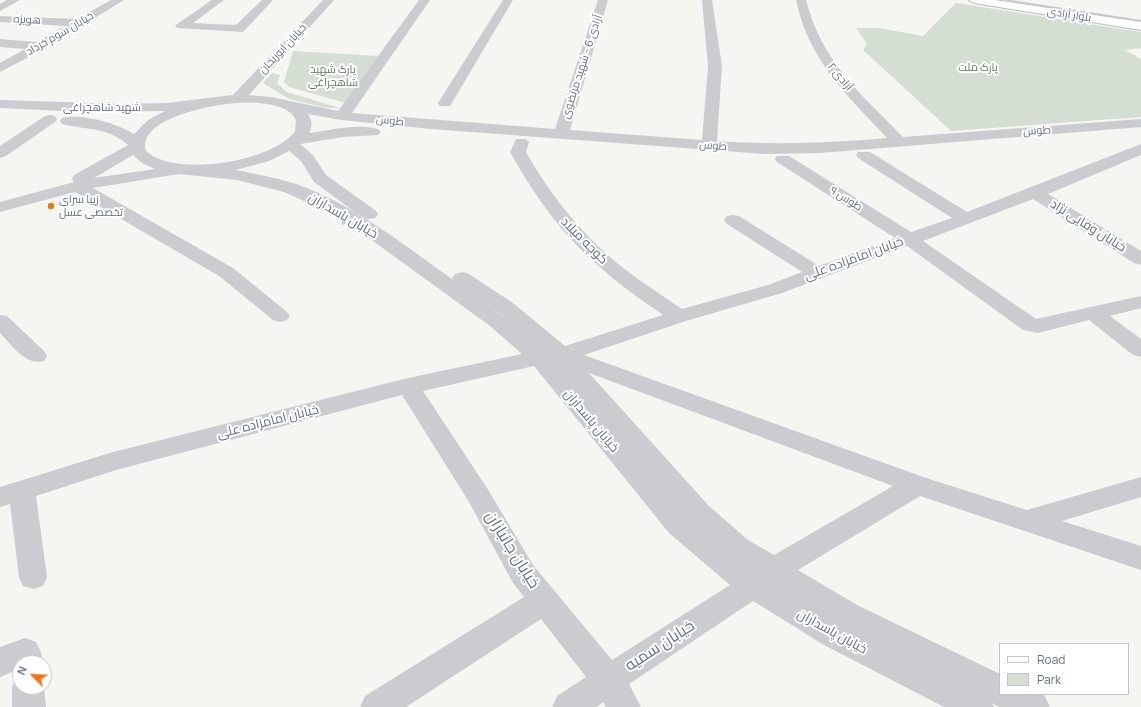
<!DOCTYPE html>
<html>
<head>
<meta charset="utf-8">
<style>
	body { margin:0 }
	#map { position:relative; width:1141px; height:707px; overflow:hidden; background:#f5f6f2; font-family:Manrope,sans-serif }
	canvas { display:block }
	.legend { position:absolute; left:999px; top:643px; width:130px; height:52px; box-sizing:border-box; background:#fff; border:1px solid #c0c5cf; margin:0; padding:5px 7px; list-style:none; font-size:12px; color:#626f86 }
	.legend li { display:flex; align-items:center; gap:8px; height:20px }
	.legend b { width:20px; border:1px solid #c0c5cf }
	.north { position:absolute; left:12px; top:655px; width:40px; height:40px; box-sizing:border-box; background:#fff; border:1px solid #c0c5cf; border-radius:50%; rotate:294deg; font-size:11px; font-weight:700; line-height:16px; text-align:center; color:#626f86 }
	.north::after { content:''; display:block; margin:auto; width:14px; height:18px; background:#f47414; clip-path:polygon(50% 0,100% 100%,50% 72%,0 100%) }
</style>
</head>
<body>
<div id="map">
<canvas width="1141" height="707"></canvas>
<ul class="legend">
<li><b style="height:5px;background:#fff"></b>Road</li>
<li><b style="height:11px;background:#d5ded2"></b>Park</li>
</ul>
<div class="north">N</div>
</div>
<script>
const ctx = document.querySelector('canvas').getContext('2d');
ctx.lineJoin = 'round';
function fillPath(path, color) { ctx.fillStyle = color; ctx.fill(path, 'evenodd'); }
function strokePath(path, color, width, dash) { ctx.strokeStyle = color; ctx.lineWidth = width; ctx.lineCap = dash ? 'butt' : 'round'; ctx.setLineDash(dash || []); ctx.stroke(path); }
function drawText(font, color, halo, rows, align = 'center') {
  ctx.font = font + ' Manrope,Cairo,sans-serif'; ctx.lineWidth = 4; ctx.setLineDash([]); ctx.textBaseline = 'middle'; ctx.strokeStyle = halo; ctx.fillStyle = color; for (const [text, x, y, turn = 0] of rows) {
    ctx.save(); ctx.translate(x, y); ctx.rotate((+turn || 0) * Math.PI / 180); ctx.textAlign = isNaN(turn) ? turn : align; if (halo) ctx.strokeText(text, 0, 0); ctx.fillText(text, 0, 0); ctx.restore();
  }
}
fillPath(new Path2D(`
	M 956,3 L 1141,32 L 1141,48 L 1125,50 L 1141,59 L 1141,117 L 951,131 L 863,50 L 867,44 L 856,28 L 879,28 L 923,36 Z
	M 293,51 L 378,56 L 346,103 L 289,87 L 284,82 Z
	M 272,73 L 280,75 L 277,83 L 287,92 L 340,108 L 327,108 L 289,99 L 263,83 Z`), '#d5ded2');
fillPath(new Path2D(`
	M 1003,0 L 1012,0 L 1141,20 L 1141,22 Z`), '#c6cdd4');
const major = new Path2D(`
	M 969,0 L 995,0 L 1141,22 L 1141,30 L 974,3 Z`);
strokePath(major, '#babdc1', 2);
fillPath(new Path2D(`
	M 7,0 L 20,0 L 0,11 L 0,4 Z
	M 111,0 L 124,0 L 44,49 L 0,72 L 0,63 L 25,49 L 0,47 L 0,39 L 37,42 L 65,26 L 0,22 L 0,16 L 77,19 Z
	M 212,0 L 224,0 L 193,23 L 236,25 L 262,0 L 273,0 L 243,32 L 177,28 L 175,26 L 177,24 Z
	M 323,0 L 334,0 L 249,95 L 271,97 L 338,111 L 419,0 L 430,0 L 352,113 L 555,129 L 598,0 L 608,0 L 570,130 L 702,140 L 708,66 L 702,0 L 712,0 L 722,66 L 717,141 C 774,145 830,143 887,138 C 846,94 809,61 796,0 L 806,0 C 822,62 860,93 903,137 L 1141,119 L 1141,127 L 820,153 L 764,154 L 431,129 L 341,120 L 308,114 C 312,120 313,126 309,133 C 331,130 356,123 378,129 L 381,132 L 378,135 L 344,137 L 300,144 L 313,155 L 326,175 L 375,210 L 378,214 L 375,218 L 369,219 L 363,218 L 314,182 L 301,161 L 289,151 L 269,161 L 236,170 C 256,174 277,178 296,184 C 354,204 405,246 455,281 L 452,278 L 455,274 L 462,272 L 469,274 L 513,303 L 565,346 L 663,315 C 642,300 619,285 600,267 C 562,235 534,195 510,152 L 516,139 L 526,139 L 529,142 L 526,152 C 551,196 582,235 622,267 C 641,282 662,295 682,309 L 768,285 L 802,272 L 727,224 L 724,220 L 727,216 L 733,215 L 739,216 L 819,266 L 895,238 L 777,162 L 775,159 L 777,156 L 789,156 L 911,232 L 952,218 L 858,158 L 856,155 L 858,152 L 870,152 L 967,212 L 1141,144 L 1141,155 L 1048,194 L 1141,251 L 1141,265 L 1134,263 L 1033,199 L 923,241 L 1036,319 L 1141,296 L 1141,308 L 1110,316 L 1141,339 L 1141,357 L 1133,355 L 1089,320 L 1038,333 L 1023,330 L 907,246 L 782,293 L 686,321 L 584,355 L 926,478 L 1027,510 L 1141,477 L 1141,497 L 1062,521 L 1141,546 L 1141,570 L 920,496 L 798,570 L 857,605 L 1000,674 L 1000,694 L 1041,694 L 1045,696 L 1050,707 L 999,707 L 992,703 L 994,707 L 944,707 L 824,645 L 753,601 L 629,684 L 641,707 L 606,707 L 603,702 L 597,707 L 552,707 L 557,696 L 586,677 L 541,619 L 406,707 L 360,707 L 365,696 L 524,597 L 513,583 L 469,502 L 402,395 L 116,470 L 36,496 L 47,577 L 43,586 L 33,589 L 23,586 L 19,577 L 10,504 L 0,507 L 0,487 L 113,452 L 408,378 L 522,354 L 490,326 L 362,233 L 326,211 L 284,192 L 237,180 L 179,174 L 93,188 L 233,268 L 287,312 L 290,316 L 287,320 L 280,322 L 273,320 L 219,276 L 75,192 L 0,212 L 0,202 L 74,182 L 72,179 L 74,175 L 128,145 C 109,127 85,130 62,124 L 60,121 L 62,118 C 81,113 117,123 134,134 L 148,120 L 165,111 L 83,112 L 0,108 L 0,100 L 124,104 L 166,103 L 233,95 ZM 237,103 C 254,102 288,102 296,120 L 295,131 C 274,162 174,178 146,151 C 136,118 216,104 237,103 ZM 133,155 L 142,163 L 155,169 L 94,178 ZM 466,290 L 505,317 L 504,316 ZM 534,366 L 669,533 L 730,585 L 612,660 L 533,565 L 487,488 L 423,391 ZM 589,373 L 893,486 L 774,555 L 748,540 L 709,506 Z
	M 503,0 L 513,0 L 450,106 L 440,106 L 438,103 Z
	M 50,115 L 55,116 L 57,119 L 55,122 L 6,156 L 0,158 L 0,146 L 45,116 Z
	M 0,315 L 7,316 L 44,351 L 47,356 L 44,361 C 25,366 12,345 0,333 Z
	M 25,638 L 36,642 L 41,652 L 42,663 L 20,663 L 20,687 L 44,687 L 46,707 L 12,707 L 12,687 L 17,676 L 19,675 L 14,671 L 0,677 L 0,647 Z`), '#caccd0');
fillPath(major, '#fff');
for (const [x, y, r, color] of [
	[51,206,4,"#f47414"]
]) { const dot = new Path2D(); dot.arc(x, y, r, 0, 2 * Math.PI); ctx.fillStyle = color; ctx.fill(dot); strokePath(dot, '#fff', 1.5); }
drawText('11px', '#626f86', '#fff', [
	["بلوار آزادی",1069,15,9],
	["هویزه",27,20,3],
	["خیابان سوم خرداد",60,34,-30],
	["خیابان ابوریحان",283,49,-47],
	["آزادی 6 - شهید مرتضوی",582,67,-72],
	["آزادی ۲",840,77,50],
	["شهید شاهچراغی",102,108],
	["طوس",390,121,6],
	["طوس",1037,131,-4],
	["طوس",713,146,4],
	["طوس ۹",846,199,32]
]);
drawText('11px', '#627c61', '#fff', [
	["پارک ملت",978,68],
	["پارک شهید",333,70],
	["شاهچراغی",333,83]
]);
drawText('11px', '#626f86', '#fff', [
	["زیبا سرای",59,200],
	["تخصصی عسل",59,213]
], 'left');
drawText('13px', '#626f86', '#fff', [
	["خیابان پاسداران",343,216,30],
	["خیابان وفایی نژاد",1088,226,32],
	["کوچه میلاد",584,241,45],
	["خیابان امامزاده علی",854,259,-20],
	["خیابان پاسداران",591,421,50],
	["خیابان امامزاده علی",268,422,-14],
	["خیابان پاسداران",832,632,29]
]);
drawText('16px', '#626f86', '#fff', [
	["خیابان جانبازان",512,550,58],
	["خیابان سمیه",660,646,-33]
]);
</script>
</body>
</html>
